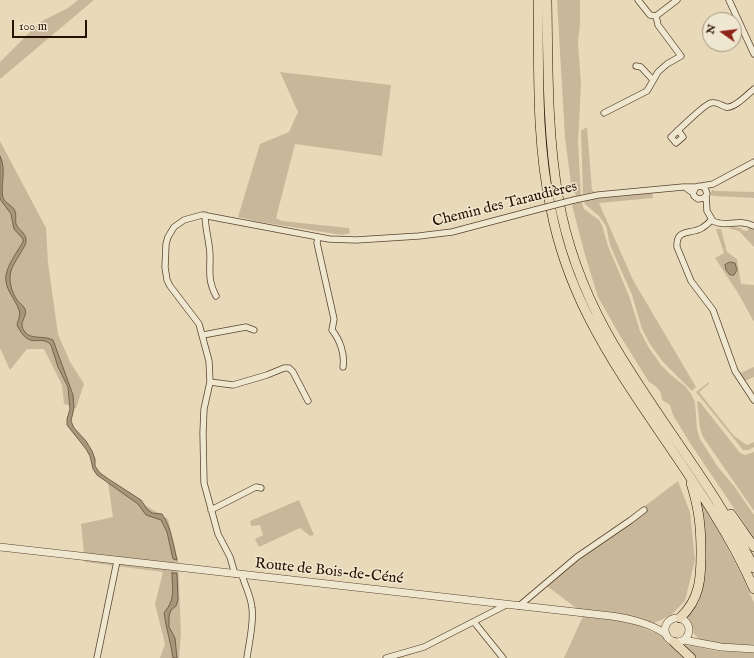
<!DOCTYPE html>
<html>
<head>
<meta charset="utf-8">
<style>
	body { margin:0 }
	#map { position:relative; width:754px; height:658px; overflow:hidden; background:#e8dab8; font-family:"IM FELL English",serif }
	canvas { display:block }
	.north { position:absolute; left:702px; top:12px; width:40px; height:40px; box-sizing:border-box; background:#f0e7d1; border:1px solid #a0917e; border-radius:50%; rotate:284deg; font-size:11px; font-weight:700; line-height:16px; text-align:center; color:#291101 }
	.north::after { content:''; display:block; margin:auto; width:14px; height:18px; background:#8f2418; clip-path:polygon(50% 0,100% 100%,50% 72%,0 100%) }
	.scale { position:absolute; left:12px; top:20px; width:75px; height:18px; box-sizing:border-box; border:2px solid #291101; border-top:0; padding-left:5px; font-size:12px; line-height:14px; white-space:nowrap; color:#291101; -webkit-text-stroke:3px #f0e7d1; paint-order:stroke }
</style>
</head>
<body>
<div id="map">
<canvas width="754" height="658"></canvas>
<div class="north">N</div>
<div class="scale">100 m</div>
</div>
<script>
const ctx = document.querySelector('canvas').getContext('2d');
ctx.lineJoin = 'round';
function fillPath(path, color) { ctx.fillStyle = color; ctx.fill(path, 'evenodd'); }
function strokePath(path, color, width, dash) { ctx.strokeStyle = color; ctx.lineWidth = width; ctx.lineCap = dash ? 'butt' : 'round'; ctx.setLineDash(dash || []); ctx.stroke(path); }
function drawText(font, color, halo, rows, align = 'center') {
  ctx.font = font + ' "IM FELL English",serif'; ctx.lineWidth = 3; ctx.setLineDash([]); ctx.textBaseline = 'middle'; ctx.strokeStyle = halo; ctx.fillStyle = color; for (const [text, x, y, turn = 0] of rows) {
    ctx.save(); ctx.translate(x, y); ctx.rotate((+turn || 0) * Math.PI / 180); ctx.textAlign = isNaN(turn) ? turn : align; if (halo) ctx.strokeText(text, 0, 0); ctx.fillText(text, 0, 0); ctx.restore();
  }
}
fillPath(new Path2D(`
	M 78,0 L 94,0 L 0,79 L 0,62 L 40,22 L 68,8 Z
	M 557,0 L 580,0 L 580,24 L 578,42 L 581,85 L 578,142 L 581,196 L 576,196 L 571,183 L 565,138 Z
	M 280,72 L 391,85 L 382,156 L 295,144 L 276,218 L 282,221 L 349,228 L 350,233 L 342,235 L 260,222 L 238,217 L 260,144 L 289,132 L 298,112 Z
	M 587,127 L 592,190 L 595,192 L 583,194 L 581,131 Z
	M 0,141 L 46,228 L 48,263 L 58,334 L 70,362 L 84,384 L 76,408 L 64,404 L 62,385 L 44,349 L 27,349 L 10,370 L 0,348 Z
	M 712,190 L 716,191 L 754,192 L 754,198 L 714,196 L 710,195 Z
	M 652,193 L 653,198 L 599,203 L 633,280 L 696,387 L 692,391 L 663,362 L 650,344 L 642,329 L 632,295 L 610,245 L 606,226 L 599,216 L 585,204 L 584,200 Z
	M 581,200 L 584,209 L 599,220 L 602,225 L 608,246 L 629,296 L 640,331 L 649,348 L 661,365 L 671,375 L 686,387 L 691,394 L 695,402 L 697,429 L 700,439 L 718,467 L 734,486 L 754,515 L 754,538 L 690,443 L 673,415 L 670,405 L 662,400 C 662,391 657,386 649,382 L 619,334 L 598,297 L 585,255 L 572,205 Z
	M 733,227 L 741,228 L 742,230 L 747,231 L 749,227 L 754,230 L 754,247 L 739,231 L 727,228 Z
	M 716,229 L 721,229 L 727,252 L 737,259 L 741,284 L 754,285 L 754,322 L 738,293 L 715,258 L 724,253 Z
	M 754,367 L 754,377 L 745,381 L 740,373 Z
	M 709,382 L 709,384 L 699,392 L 734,436 L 747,445 L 754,442 L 754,447 L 749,450 L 743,450 L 696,392 Z
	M 697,401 L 700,402 L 740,453 L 745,455 L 754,452 L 754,511 L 703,437 L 700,428 Z
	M 678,481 L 690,512 L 695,560 L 685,601 L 670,616 L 643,628 L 661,635 L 684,658 L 564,658 L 584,614 L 543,583 Z
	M 108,483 L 168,519 L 178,560 L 181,634 L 179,658 L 160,658 L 165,644 L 155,604 L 163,572 L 85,562 L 81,524 L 113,517 Z
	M 299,500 L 314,535 L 310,536 L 300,528 L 259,547 L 255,539 L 263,535 L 260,525 L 251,526 L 250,521 Z
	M 700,500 L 719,532 L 743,578 L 754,603 L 754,646 L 729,645 L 702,641 L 694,634 L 692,625 L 687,616 L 697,599 Z
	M 681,645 L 693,646 L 716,651 L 754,653 L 754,658 L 696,658 L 686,652 Z`), '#c8b899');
const water = new Path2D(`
	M 0,156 C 7,170 0,185 3,198 C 5,203 11,205 14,209 C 17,214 15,219 16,224 C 19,231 27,233 26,242 C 25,248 13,263 11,271 C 8,280 12,293 17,300 C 19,303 24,306 25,309 C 28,318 17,322 25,332 C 31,340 43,335 53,340 L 73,395 L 74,408 L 71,421 L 74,428 L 86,441 L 92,451 L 95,459 L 95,466 L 100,473 L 110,480 L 141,500 L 147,509 L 152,513 L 162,514 C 171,527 173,544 177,560 L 173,559 L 167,532 L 161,520 L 146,515 L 138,504 L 97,475 L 93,469 L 90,456 L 86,449 L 67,425 L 67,419 L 70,409 L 68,387 L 58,367 L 51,345 C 40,333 30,352 17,325 C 18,320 21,315 19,310 C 15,298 4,289 6,275 C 8,264 17,252 23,242 L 23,239 L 14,229 L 11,214 L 0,199 Z
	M 730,262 L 735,263 L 737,270 L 734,275 L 730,275 L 726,270 L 725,265 Z
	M 172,573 L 177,573 L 178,600 L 176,606 L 171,610 L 169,616 L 169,627 L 175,638 L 177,658 L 173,658 C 171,643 166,628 164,613 C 176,598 172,590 172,573 Z`);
fillPath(water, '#a7967a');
strokePath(water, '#75614a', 1);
const minor = new Path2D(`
	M 638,0 L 650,15 L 656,16 L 677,0
	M 729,0 L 754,54
	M 636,66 L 641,67 L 653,80
	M 604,113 L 647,91 L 658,72 L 667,64 L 681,56 L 658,25 L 656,16
	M 678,130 L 683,137 L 676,143 L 671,137 C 678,131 704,104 711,103 C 716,101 722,106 726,107 C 734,109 748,94 754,89
	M 702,186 L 713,184 L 754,162
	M 686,188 L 693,193 L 694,196 L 698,199 L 704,198 L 707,194 L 705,188 L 700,186 L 696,187 L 693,193
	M 706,196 L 707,211 L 713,221 C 726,228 737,218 754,226
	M 574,200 L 598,195 L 683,187 L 696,187
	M 205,215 C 205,229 210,243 210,256 C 210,273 208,281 216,296
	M 711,220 C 709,223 705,226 702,228 C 690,235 676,228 677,247 L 691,281 L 713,310 L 735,371 L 754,400
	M 318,237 L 317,243 L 334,319 L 332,330 C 340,340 345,354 343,367
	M 203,335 L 246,327 L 254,330
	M 210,382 L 233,385 L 267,375 L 284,368 L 289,368 L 293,372 L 308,401
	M 211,510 L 256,487 L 261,488
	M 235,574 L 230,557 L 218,534 L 204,483 L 203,433 L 204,409 L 210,382 L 209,361 L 199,324 L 170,286 L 167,280 L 165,267 L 166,244 L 168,237 L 174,227 L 184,220 L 202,215 L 329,239 L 356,240 L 419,236 L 452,232 L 535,210
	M 242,575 C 245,586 251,596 252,608 C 254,624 249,642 247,658
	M 519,606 L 577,557 L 631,520 L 644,510
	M 474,622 L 503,658
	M 97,658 L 117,561
	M 386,658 L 424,647 L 506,605`);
const tertiary = new Path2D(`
	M 0,547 L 611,616 C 631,619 649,623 666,634
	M665 630a12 12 0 1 1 24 0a12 12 0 1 1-24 0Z
	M 684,640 L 721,647 L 754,649`);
const trunk = new Path2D(`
	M 538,0 C 539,69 536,141 551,209 C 558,246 571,282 588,316 C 636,411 711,491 754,589
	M 547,0 C 548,65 547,131 558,196 C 566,243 584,291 607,333 C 652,414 714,484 754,568
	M 731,514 L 754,547
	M 680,618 C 700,599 701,579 701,553 C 701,526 699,509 691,483
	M 674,642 L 691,658`);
strokePath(minor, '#59432f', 7);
strokePath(tertiary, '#59432f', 8);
strokePath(trunk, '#291101', 10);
strokePath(minor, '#f0e7d1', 5.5);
strokePath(tertiary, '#f0e7d1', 7);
strokePath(trunk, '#e8dab8', 9);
const minorBridge = new Path2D(`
	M 535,210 L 574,200`);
strokePath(minorBridge, '#59432f', 7, []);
strokePath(minorBridge, '#f0e7d1', 5.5);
drawText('15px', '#291101', '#f0e7d1', [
	["Chemin des Taraudières",505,205,-14],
	["Route de Bois-de-Céné",329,572,6]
]);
</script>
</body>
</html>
